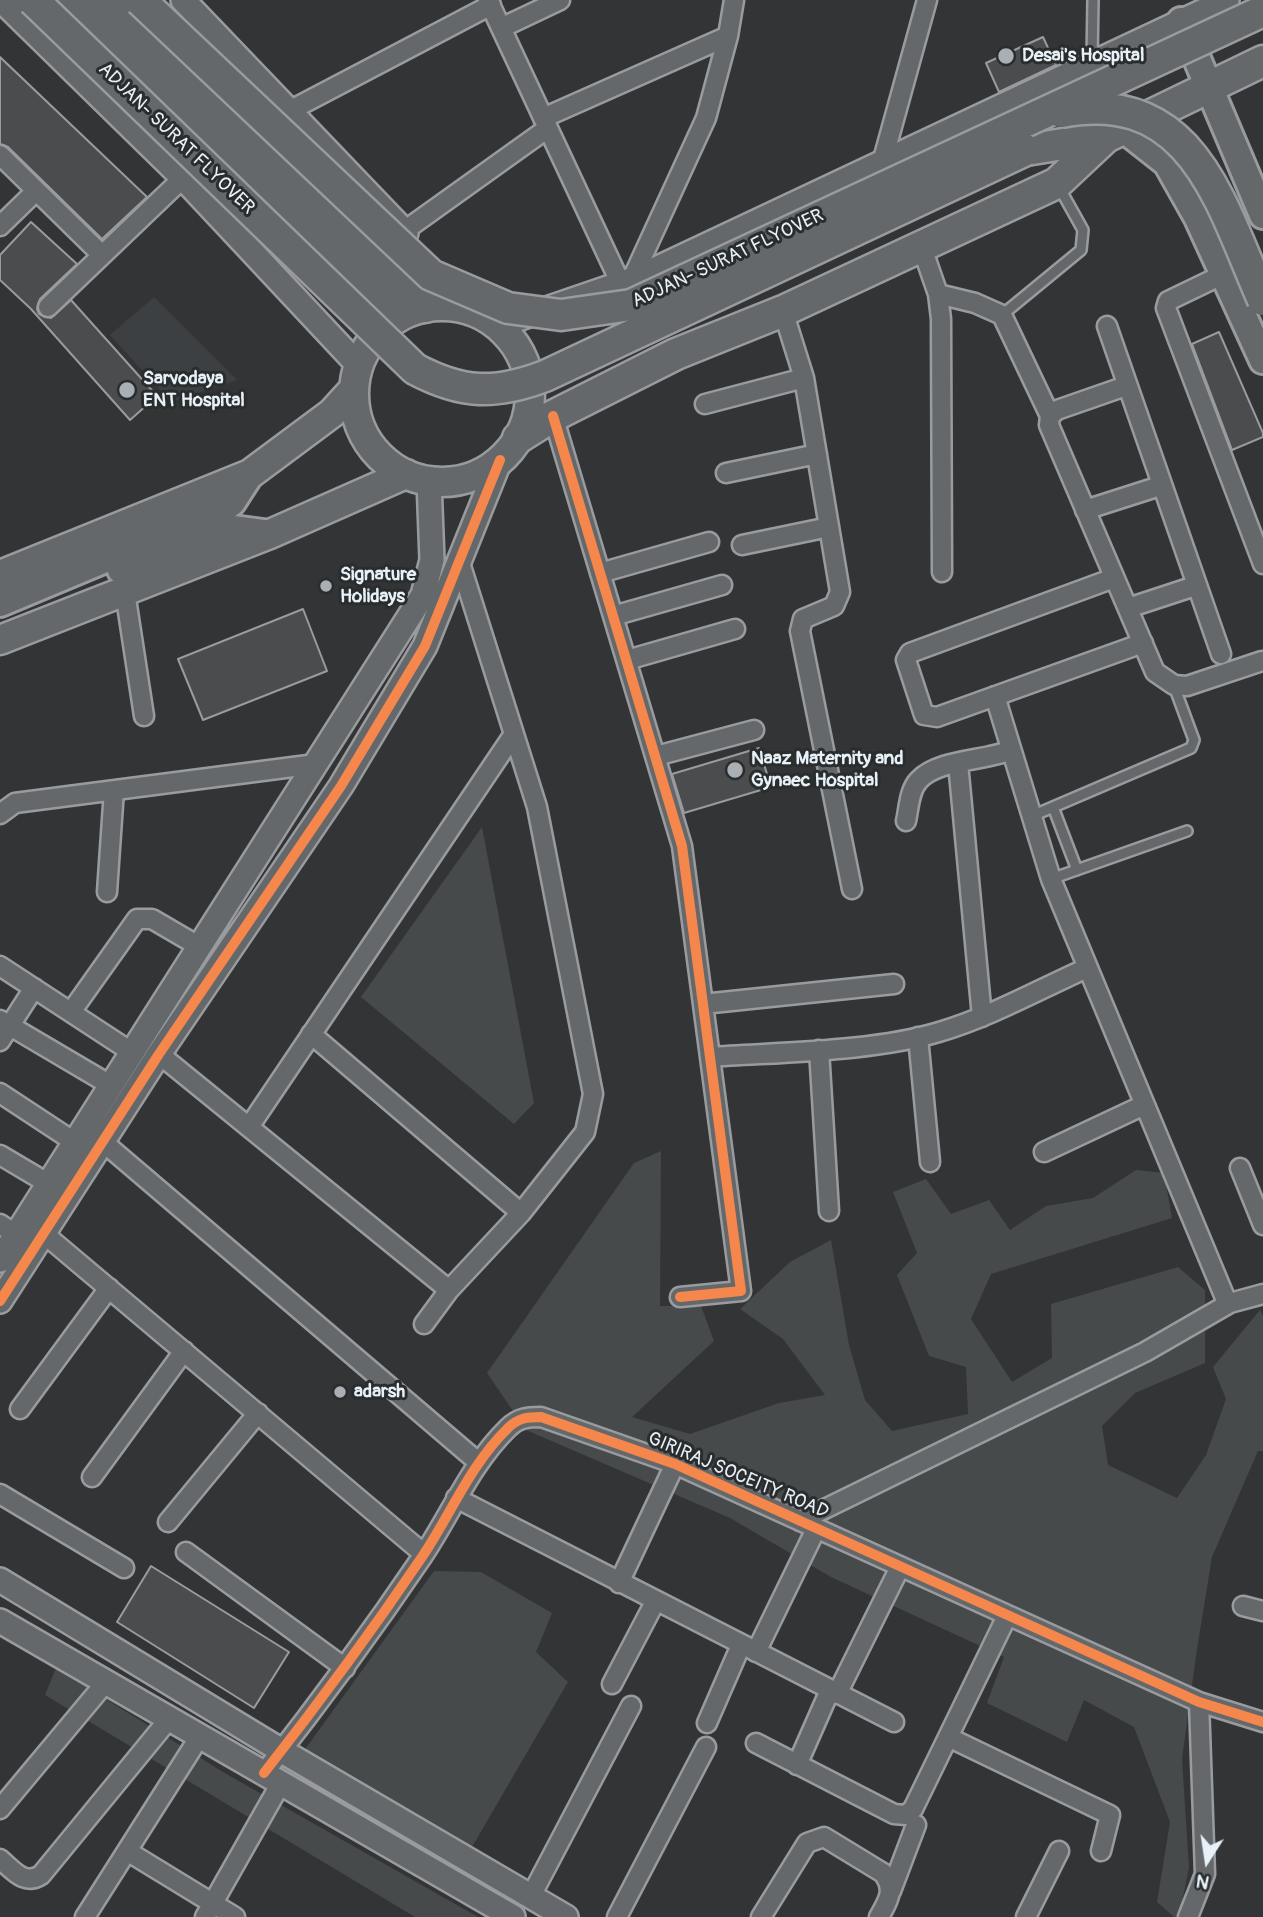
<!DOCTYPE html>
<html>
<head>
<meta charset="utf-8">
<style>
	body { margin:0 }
	#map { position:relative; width:1263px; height:1917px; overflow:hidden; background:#333435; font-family:Pangolin,sans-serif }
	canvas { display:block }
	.north { position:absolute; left:1172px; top:1826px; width:70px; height:70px; -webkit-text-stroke:5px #2a2d2e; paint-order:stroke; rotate:192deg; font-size:19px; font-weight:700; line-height:28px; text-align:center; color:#e8f1f8 }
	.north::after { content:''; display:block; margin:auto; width:24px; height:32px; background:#e8f1f8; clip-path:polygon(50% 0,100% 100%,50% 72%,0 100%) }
</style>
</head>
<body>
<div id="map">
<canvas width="1263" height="1917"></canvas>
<div class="north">N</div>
</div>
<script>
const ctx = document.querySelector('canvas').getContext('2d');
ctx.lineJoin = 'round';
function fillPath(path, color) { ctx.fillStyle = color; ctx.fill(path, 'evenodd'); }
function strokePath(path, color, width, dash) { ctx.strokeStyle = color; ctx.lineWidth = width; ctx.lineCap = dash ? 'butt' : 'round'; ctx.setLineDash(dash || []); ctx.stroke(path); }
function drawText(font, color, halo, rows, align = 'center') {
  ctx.font = font + ' Pangolin,sans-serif'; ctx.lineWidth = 6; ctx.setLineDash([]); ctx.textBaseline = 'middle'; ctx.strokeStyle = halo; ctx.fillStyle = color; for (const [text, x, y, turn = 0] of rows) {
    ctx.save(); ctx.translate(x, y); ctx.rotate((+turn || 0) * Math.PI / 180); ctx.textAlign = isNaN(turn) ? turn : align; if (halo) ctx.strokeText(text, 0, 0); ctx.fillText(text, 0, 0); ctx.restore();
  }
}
fillPath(new Path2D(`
	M 154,297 L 237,380 L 171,402 L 110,335 Z`), '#3d4042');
fillPath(new Path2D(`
	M 482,827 L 534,1103 L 514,1124 L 361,997 Z
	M 661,1151 L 660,1306 L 701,1306 L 714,1341 L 632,1417 L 690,1434 L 779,1403 L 825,1395 L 783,1339 L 740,1309 L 790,1262 L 831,1240 L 849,1345 L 865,1400 L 892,1431 L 968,1414 L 966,1367 L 929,1356 L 897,1275 L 917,1253 L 893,1192 L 926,1179 L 951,1214 L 989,1200 L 1010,1230 L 1046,1206 L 1093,1198 L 1136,1170 L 1164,1173 L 1172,1218 L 991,1274 L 971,1319 L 1012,1382 L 1052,1358 L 1051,1304 L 1178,1267 L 1205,1290 L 1205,1363 L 1135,1393 L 1102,1426 L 1108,1465 L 1177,1498 L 1206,1455 L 1226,1399 L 1213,1367 L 1260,1310 L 1263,1316 L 1263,1451 L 1258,1451 L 1212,1557 L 1197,1649 L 1182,1759 L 1189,1868 L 1179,1917 L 1174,1917 L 1157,1902 L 1170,1822 L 1134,1727 L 1084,1700 L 1067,1742 L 987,1703 L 1004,1657 L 831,1577 L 730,1518 L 526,1430 L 487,1373 L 634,1163 Z
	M 434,1571 L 481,1572 L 552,1613 L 536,1652 L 568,1682 L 472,1847 L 303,1752 Z
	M 56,1668 L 223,1772 L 478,1917 L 415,1917 L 45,1695 Z`), '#464a4b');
const building = new Path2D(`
	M 1043,37 L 1056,65 L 999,92 L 986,63 Z
	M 0,57 L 147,197 L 102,239 L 8,147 L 0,144 Z
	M 31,222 L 77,264 L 40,299 L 37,309 L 39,314 L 51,318 L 71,300 L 157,396 L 130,420 L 31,309 L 0,280 L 0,255 Z
	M 1219,332 L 1263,433 L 1263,437 L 1232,450 L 1192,344 Z
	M 303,609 L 327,671 L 203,720 L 178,659 Z
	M 759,748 L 771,787 L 684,813 L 672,774 Z
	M 151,1566 L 289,1652 L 254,1708 L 117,1622 Z`);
fillPath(building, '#4b4c4d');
strokePath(building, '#999b9e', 2);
const service = new Path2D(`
	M 1092,61 L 1093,0
	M 1002,315 L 1081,250 L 1083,230 L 1059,187
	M 1053,807 L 1077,870
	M 1032,816 L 1191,748 L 1194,740 L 1174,686
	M 1051,879 L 1187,831`);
const minor = new Path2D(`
	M 488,0 L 620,282
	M 501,28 L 560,0
	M 289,111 L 491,5
	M 543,118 L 728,36
	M 0,155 L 102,255
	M 882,163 L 927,0
	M 0,226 L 36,191
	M 404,231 L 548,128
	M 921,245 L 938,294 L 941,319 L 942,572
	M 1224,274 L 1168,301 L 1166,308 L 1263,564
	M 632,279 L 706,118 L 728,36 L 734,0
	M 938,294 L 975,303 L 1002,315 L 1050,416
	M 48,307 L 183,178
	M 783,311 L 804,378 L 840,592 L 834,606 L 803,619 L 800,631 L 852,889
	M 1107,326 L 1221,654
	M 1126,386 L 1057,410 L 1050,416 L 1049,425 L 1155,672 L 1174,685 L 1187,686 L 1262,661
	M 705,404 L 804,378
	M 553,416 L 682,846 L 741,1291 L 680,1297
	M 726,473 L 817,454
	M 1085,510 L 1160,486
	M 742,545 L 829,527
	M 600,573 L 709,542
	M 1114,578 L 910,653 L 906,660 L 924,715 L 937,717 L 1143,643
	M 125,592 L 144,716
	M 1128,608 L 1195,586
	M 613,616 L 722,585
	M 627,660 L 735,629
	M 995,696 L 1051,879 L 1226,1300 L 1230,1303
	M 656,756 L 754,730
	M 958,763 L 982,1017
	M 0,814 L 15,803 L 316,764
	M 906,821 C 909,808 909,790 919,780 C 938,759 986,761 1011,750
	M 107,892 L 114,790
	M 0,966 L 133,1053
	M 703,1004 L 894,984
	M 71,1012 L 137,919 L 152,919 L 200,947
	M 0,1020 L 112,1086
	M 311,1034 L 521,1213
	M 918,1037 L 930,1162
	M 0,1041 L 34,988
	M 819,1050 L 829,1211
	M 159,1054 L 449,1290
	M 710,1057 C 780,1052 872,1052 939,1032 C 990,1017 1038,990 1087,968
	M 0,1093 L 76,1143
	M 249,1127 L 514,734
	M 103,1142 L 478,1462
	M 1044,1152 L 1144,1105
	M 0,1155 L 49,1184
	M 1240,1168 L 1263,1225
	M 0,1224 L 16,1235
	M 43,1233 L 424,1554
	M 424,1324 L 449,1290 L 521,1213 L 585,1132 L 593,1094 L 537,807 L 460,563
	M 20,1409 L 109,1288
	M 92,1477 L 184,1351
	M 0,1494 L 124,1568
	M 456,1498 L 894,1722
	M 800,1521 L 1145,1352 L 1230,1303 L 1263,1294
	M 168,1522 L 258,1413
	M 186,1552 L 345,1668
	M 619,1583 L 675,1464
	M 1243,1606 L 1263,1611
	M 756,1652 L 816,1529
	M 612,1684 L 655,1602
	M 837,1694 L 900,1567
	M 707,1723 L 741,1645
	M 948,1737 L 1110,1815 L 1101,1851
	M 756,1743 L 894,1814 L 906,1815 L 913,1809 L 1007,1616
	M 797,1765 L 830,1690
	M 264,1773 C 319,1703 372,1631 422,1557 C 451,1514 470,1465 508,1428 C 518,1418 527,1417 541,1417 L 675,1464 L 1199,1702 L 1263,1722
	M 0,1809 L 106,1682
	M 127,1851 L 235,1917
	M 0,1859 C 13,1870 24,1886 41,1875 L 169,1719
	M 891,1891 L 916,1825
	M 531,1896 L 631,1706
	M 85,1917 L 200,1736
	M 205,1917 L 281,1783
	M 617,1917 L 706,1747
	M 761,1917 L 807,1843 L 824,1837 L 883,1873 C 896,1890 888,1901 879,1917
	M 1026,1917 L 1059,1851
	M 1188,1917 L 1205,1874 L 1199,1702`);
const tertiary = new Path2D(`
	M 1,0 L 183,178 L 358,365
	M 183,0 L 406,233
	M 497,326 L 637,278 L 1227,0
	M 0,1260 L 423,595 L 432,560 L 429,481
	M 0,1301 L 159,1054 L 341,786 L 425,646 L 500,460
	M 0,1580 L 282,1751 L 566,1917
	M 0,1621 L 513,1917`);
const secondary = new Path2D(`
	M 1181,21 L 1263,215
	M 1083,69 L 1125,130 L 1167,163 L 1198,218 L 1263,360
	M 121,570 L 233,529 L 270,534
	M 0,603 L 220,511 L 232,502 L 250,474`);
const primary = new Path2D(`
	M354 394a88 88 0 1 1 176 0a88 88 0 1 1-176 0Z
	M 0,575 L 250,474 L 332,413 L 353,390
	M 0,640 L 270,534 L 406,474`);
const trunk = new Path2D(`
	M 71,0 L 397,317
	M 105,0 L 425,307
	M 1026,150 L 1106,137
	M 518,438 L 553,416 L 676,354 L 783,311 L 1057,183 L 1106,137 L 1263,61`);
strokePath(service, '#999b9e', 14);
strokePath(minor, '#999b9e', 23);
strokePath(tertiary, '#999b9e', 28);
strokePath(secondary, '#999b9e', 32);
strokePath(primary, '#999b9e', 33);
strokePath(trunk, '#999b9e', 35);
strokePath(service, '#64686b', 9);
strokePath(minor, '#64686b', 18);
strokePath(tertiary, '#64686b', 23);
strokePath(secondary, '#64686b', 26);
strokePath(primary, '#64686b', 28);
strokePath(trunk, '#64686b', 30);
const trunkBridge = new Path2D(`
	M 33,0 L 415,369 C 462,394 495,395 545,376 L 1026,150
	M 140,0 L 431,275 L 508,308 L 561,315 L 631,305 L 1263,11
	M 1061,112 C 1193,86 1221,205 1263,300`);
strokePath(trunkBridge, '#999b9e', 35, []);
strokePath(trunkBridge, '#64686b', 30);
strokePath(new Path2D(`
	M 553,416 L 682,846 L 741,1291 L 680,1297
	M 0,1301 L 159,1054 L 341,786 L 425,646 L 500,460
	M 264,1773 C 319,1703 372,1631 422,1557 C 451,1514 470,1465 508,1428 C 518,1418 527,1417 541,1417 L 675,1464 L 1199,1702 L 1263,1722`), '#f5874c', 10);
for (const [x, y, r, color] of [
	[1006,56,9,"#a9afb4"],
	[127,390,9,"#a9afb4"],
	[326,586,7,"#a9afb4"],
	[735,770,9,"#a9afb4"],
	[340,1392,7,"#a9afb4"]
]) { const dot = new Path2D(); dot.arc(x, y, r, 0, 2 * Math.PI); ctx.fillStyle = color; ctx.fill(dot); strokePath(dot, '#2a2d2e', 2.5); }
drawText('bold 19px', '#e8f1f8', '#2a2d2e', [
	["Desai's Hospital",1022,56],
	["Sarvodaya",143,379],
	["ENT Hospital",143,401],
	["Signature",340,575],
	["Holidays",340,597],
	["Naaz Maternity and",751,759],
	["Gynaec Hospital",751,781],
	["adarsh",354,1392]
], 'left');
drawText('19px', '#e8f1f8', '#2a2d2e', [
	["ADJAN- SURAT FLYOVER",176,139,44],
	["ADJAN- SURAT FLYOVER",728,259,-25],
	["GIRIRAJ SOCEITY ROAD",738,1476,23]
]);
</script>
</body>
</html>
